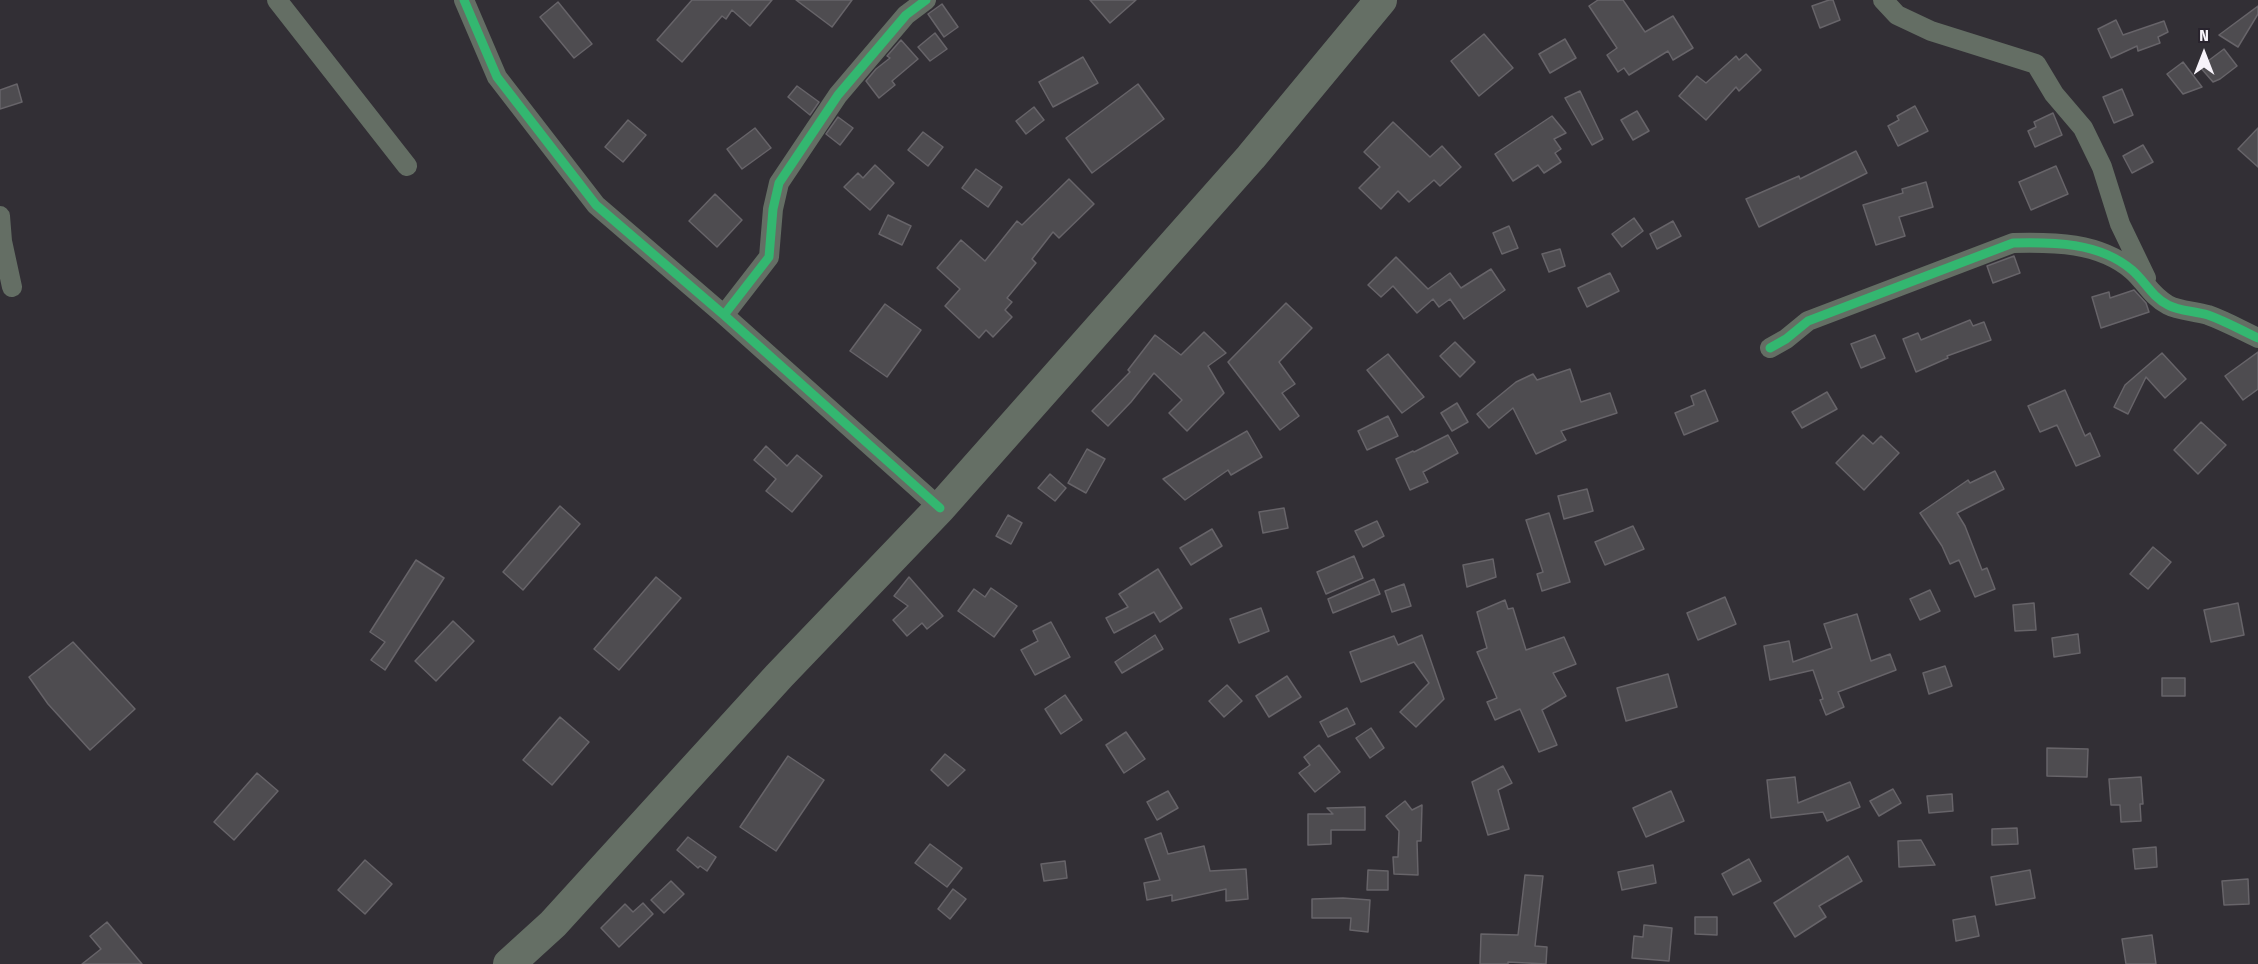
<!DOCTYPE html>
<html>
<head>
<meta charset="utf-8">
<style>
	body { margin:0 }
	#map { position:relative; width:2258px; height:964px; overflow:hidden; background:#322f35; font-family:"Fira Sans Condensed",sans-serif }
	canvas { display:block }
	.north { position:absolute; left:2174px; top:24px; width:60px; height:60px; -webkit-text-stroke:4px #28232d; paint-order:stroke; rotate:0deg; font-size:16px; font-weight:700; line-height:24px; text-align:center; color:#f7f3fa }
	.north::after { content:''; display:block; margin:auto; width:21px; height:27px; background:#f7f3fa; clip-path:polygon(50% 0,100% 100%,50% 72%,0 100%) }
</style>
</head>
<body>
<div id="map">
<canvas width="2258" height="964"></canvas>
<div class="north">N</div>
</div>
<script>
const ctx = document.querySelector('canvas').getContext('2d');
ctx.lineJoin = 'round';
function fillPath(path, color) { ctx.fillStyle = color; ctx.fill(path, 'evenodd'); }
function strokePath(path, color, width, dash) { ctx.strokeStyle = color; ctx.lineWidth = width; ctx.lineCap = dash ? 'butt' : 'round'; ctx.setLineDash(dash || []); ctx.stroke(path); }
const building = new Path2D(`
	M 692,0 L 772,0 L 750,26 L 732,10 L 726,19 L 722,16 L 682,62 L 657,40 Z
	M 796,0 L 852,0 L 832,27 Z
	M 1090,0 L 1136,0 L 1110,23 Z
	M 1598,0 L 1623,0 L 1645,32 L 1673,16 L 1693,48 L 1673,60 L 1668,51 L 1629,75 L 1624,68 L 1618,72 L 1607,55 L 1617,48 L 1589,6 Z
	M 1829,0 L 1833,0 L 1840,20 L 1820,28 L 1812,6 Z
	M 558,2 L 592,44 L 574,58 L 540,17 Z
	M 942,4 L 958,27 L 944,37 L 928,14 Z
	M 2258,6 L 2258,14 L 2238,47 L 2219,35 Z
	M 2116,20 L 2123,35 L 2164,21 L 2168,32 L 2158,37 L 2160,43 L 2138,51 L 2137,46 L 2111,58 L 2098,29 Z
	M 935,33 L 947,49 L 930,61 L 918,47 Z
	M 1484,34 L 1513,68 L 1479,96 L 1451,61 Z
	M 1565,39 L 1576,58 L 1550,73 L 1539,54 Z
	M 901,40 L 918,59 L 892,81 L 895,85 L 879,98 L 866,81 L 876,69 L 890,58 L 887,56 Z
	M 2224,49 L 2237,66 L 2220,79 L 2213,82 L 2200,67 Z
	M 1746,54 L 1761,70 L 1739,91 L 1736,87 L 1706,120 L 1679,96 L 1697,76 L 1706,83 L 1736,56 L 1739,60 Z
	M 1083,57 L 1098,83 L 1053,107 L 1039,82 Z
	M 2183,62 L 2202,87 L 2183,94 L 2167,74 Z
	M 17,84 L 22,102 L 0,109 L 0,90 Z
	M 1138,84 L 1164,119 L 1092,173 L 1066,138 Z
	M 797,86 L 819,102 L 810,115 L 788,97 Z
	M 2122,89 L 2133,115 L 2114,123 L 2103,97 Z
	M 1580,91 L 1603,139 L 1592,145 L 1565,98 Z
	M 1915,106 L 1928,131 L 1898,146 L 1888,126 L 1899,120 L 1897,116 Z
	M 1034,107 L 1044,120 L 1026,134 L 1016,121 Z
	M 1637,111 L 1649,131 L 1633,140 L 1621,120 Z
	M 2053,113 L 2062,135 L 2035,147 L 2028,131 L 2036,127 L 2034,122 Z
	M 1552,116 L 1566,133 L 1554,139 L 1561,149 L 1555,153 L 1561,162 L 1544,173 L 1538,165 L 1513,181 L 1495,154 Z
	M 838,117 L 853,128 L 840,145 L 826,134 Z
	M 628,120 L 646,135 L 623,162 L 605,147 Z
	M 1393,122 L 1430,157 L 1442,146 L 1461,167 L 1440,186 L 1434,180 L 1409,202 L 1398,191 L 1381,209 L 1359,188 L 1380,167 L 1364,152 Z
	M 755,128 L 771,148 L 742,169 L 727,149 Z
	M 2258,128 L 2258,167 L 2238,149 Z
	M 923,132 L 943,147 L 928,166 L 908,150 Z
	M 2143,145 L 2153,162 L 2132,173 L 2123,156 Z
	M 1856,151 L 1867,173 L 1759,227 L 1746,199 L 1799,176 L 1800,179 Z
	M 875,165 L 894,183 L 870,210 L 844,187 L 858,173 L 863,178 Z
	M 2056,166 L 2068,194 L 2031,210 L 2019,182 Z
	M 976,169 L 1002,187 L 988,207 L 962,188 Z
	M 1069,179 L 1094,204 L 1059,238 L 1053,232 L 1032,259 L 1036,263 L 1007,298 L 1012,302 L 1005,310 L 1012,317 L 993,337 L 986,330 L 979,338 L 945,306 L 960,289 L 937,268 L 961,240 L 985,261 L 1017,221 L 1022,225 Z
	M 1926,182 L 1933,207 L 1899,217 L 1905,236 L 1876,245 L 1863,205 L 1903,193 L 1902,189 Z
	M 715,194 L 742,220 L 717,247 L 689,221 Z
	M 888,215 L 911,226 L 902,245 L 879,234 Z
	M 1634,218 L 1643,231 L 1622,247 L 1612,234 Z
	M 1673,221 L 1681,236 L 1657,249 L 1650,234 Z
	M 1509,226 L 1518,248 L 1502,254 L 1493,233 Z
	M 1560,249 L 1565,266 L 1549,272 L 1542,254 Z
	M 2014,256 L 2020,273 L 1993,283 L 1987,266 Z
	M 1396,257 L 1428,289 L 1450,273 L 1461,288 L 1491,269 L 1505,290 L 1464,319 L 1450,299 L 1439,307 L 1433,299 L 1417,313 L 1393,286 L 1381,297 L 1368,285 Z
	M 1610,273 L 1619,291 L 1587,307 L 1578,288 Z
	M 2134,290 L 2146,303 L 2149,312 L 2101,328 L 2092,297 L 2109,292 L 2110,298 Z
	M 1286,303 L 1312,328 L 1279,362 L 1295,384 L 1282,393 L 1299,416 L 1280,430 L 1228,362 Z
	M 885,304 L 921,330 L 887,377 L 850,351 Z
	M 1970,320 L 1973,326 L 1984,322 L 1991,340 L 1947,356 L 1948,358 L 1916,372 L 1903,339 L 1918,333 L 1921,340 Z
	M 1204,332 L 1226,353 L 1208,366 L 1224,393 L 1187,431 L 1169,413 L 1182,400 L 1154,373 L 1131,402 L 1108,426 L 1092,411 L 1130,372 L 1128,370 L 1155,335 L 1181,355 Z
	M 1875,335 L 1885,358 L 1861,368 L 1851,344 Z
	M 1455,342 L 1475,362 L 1460,377 L 1440,356 Z
	M 2258,352 L 2258,389 L 2243,400 L 2225,376 Z
	M 2162,353 L 2186,379 L 2165,398 L 2146,377 L 2128,414 L 2114,407 L 2125,385 Z
	M 1388,354 L 1424,397 L 1402,413 L 1367,370 Z
	M 1570,369 L 1581,402 L 1610,393 L 1617,413 L 1561,431 L 1566,440 L 1536,454 L 1513,408 L 1489,428 L 1477,414 L 1516,382 L 1533,374 L 1537,380 Z
	M 1705,390 L 1718,421 L 1684,435 L 1675,413 L 1694,405 L 1691,396 Z
	M 2065,390 L 2085,436 L 2090,433 L 2100,456 L 2076,466 L 2057,425 L 2040,432 L 2028,406 Z
	M 1827,392 L 1837,409 L 1802,428 L 1792,412 Z
	M 1457,403 L 1468,422 L 1452,431 L 1441,413 Z
	M 1388,416 L 1398,436 L 1367,450 L 1358,431 Z
	M 2201,422 L 2226,445 L 2198,474 L 2174,450 Z
	M 1247,431 L 1262,457 L 1231,475 L 1228,470 L 1185,500 L 1163,479 Z
	M 1448,435 L 1458,453 L 1423,472 L 1428,482 L 1410,490 L 1396,459 L 1413,451 L 1414,452 Z
	M 1863,435 L 1873,444 L 1881,436 L 1899,453 L 1864,490 L 1836,463 Z
	M 766,446 L 787,466 L 797,455 L 822,476 L 792,512 L 766,491 L 776,479 L 754,460 Z
	M 1087,449 L 1105,459 L 1086,493 L 1068,483 Z
	M 1995,471 L 2004,489 L 1957,513 L 1965,526 L 1982,570 L 1987,568 L 1995,589 L 1975,597 L 1959,560 L 1950,564 L 1942,546 L 1920,513 L 1968,480 L 1970,483 Z
	M 1050,474 L 1066,488 L 1055,501 L 1038,488 Z
	M 1587,489 L 1593,511 L 1564,519 L 1558,496 Z
	M 560,506 L 580,524 L 523,590 L 503,572 Z
	M 1284,508 L 1288,528 L 1263,533 L 1259,512 Z
	M 1549,513 L 1570,582 L 1542,591 L 1537,574 L 1543,572 L 1526,520 Z
	M 1008,515 L 1022,523 L 1011,544 L 996,536 Z
	M 1377,521 L 1384,536 L 1363,547 L 1355,531 Z
	M 1633,526 L 1644,549 L 1605,565 L 1595,542 Z
	M 1212,529 L 1222,546 L 1191,565 L 1180,548 Z
	M 2153,547 L 2171,562 L 2148,589 L 2130,574 Z
	M 1354,556 L 1363,578 L 1326,594 L 1317,572 Z
	M 1493,559 L 1496,577 L 1467,587 L 1463,565 Z
	M 416,560 L 444,578 L 385,670 L 371,660 L 385,642 L 370,632 Z
	M 1158,569 L 1182,608 L 1160,622 L 1154,612 L 1114,633 L 1106,618 L 1128,607 L 1119,594 Z
	M 656,577 L 681,598 L 619,670 L 594,649 Z
	M 909,577 L 943,616 L 927,629 L 922,623 L 907,636 L 893,620 L 908,606 L 894,596 Z
	M 1374,579 L 1380,594 L 1333,613 L 1328,599 Z
	M 1404,584 L 1411,606 L 1392,612 L 1385,591 Z
	M 991,588 L 1017,606 L 994,637 L 958,611 L 974,589 L 985,597 Z
	M 1930,590 L 1940,611 L 1920,620 L 1910,599 Z
	M 1725,597 L 1736,624 L 1698,640 L 1687,613 Z
	M 1505,600 L 1508,609 L 1513,608 L 1526,650 L 1564,637 L 1576,664 L 1553,673 L 1566,696 L 1542,710 L 1557,745 L 1539,752 L 1520,709 L 1495,720 L 1487,702 L 1497,698 L 1477,652 L 1487,648 L 1477,612 Z
	M 2034,603 L 2036,630 L 2015,631 L 2013,605 Z
	M 2238,603 L 2244,635 L 2211,642 L 2204,610 Z
	M 1261,608 L 1269,631 L 1239,643 L 1230,619 Z
	M 1857,614 L 1871,661 L 1890,654 L 1896,670 L 1838,692 L 1844,707 L 1826,715 L 1820,700 L 1823,699 L 1813,670 L 1770,680 L 1764,646 L 1789,641 L 1793,662 L 1832,648 L 1824,624 Z
	M 453,621 L 474,641 L 436,681 L 415,661 Z
	M 1051,622 L 1070,657 L 1035,675 L 1021,650 L 1038,641 L 1033,631 Z
	M 2078,634 L 2080,653 L 2054,657 L 2052,638 Z
	M 1155,635 L 1163,649 L 1122,673 L 1115,662 Z
	M 1422,635 L 1444,699 L 1416,727 L 1400,712 L 1429,683 L 1414,662 L 1361,682 L 1350,652 L 1394,636 L 1398,645 Z
	M 73,642 L 135,709 L 90,750 L 48,704 L 29,677 Z
	M 1945,666 L 1952,686 L 1929,694 L 1923,673 Z
	M 1668,674 L 1677,707 L 1626,721 L 1617,688 Z
	M 1287,676 L 1301,697 L 1269,717 L 1256,696 Z
	M 2162,678 L 2185,678 L 2185,696 L 2162,696 Z
	M 1227,685 L 1242,701 L 1224,717 L 1209,701 Z
	M 1065,695 L 1082,720 L 1061,734 L 1045,709 Z
	M 1347,708 L 1355,724 L 1328,737 L 1320,722 Z
	M 560,717 L 589,742 L 552,785 L 523,760 Z
	M 1371,728 L 1384,748 L 1370,758 L 1356,738 Z
	M 1126,732 L 1145,759 L 1124,773 L 1106,745 Z
	M 1319,745 L 1340,772 L 1315,792 L 1299,773 L 1310,765 L 1304,757 Z
	M 2047,748 L 2088,749 L 2087,777 L 2047,776 Z
	M 945,754 L 965,770 L 948,786 L 931,770 Z
	M 788,756 L 824,780 L 776,851 L 740,827 Z
	M 1503,766 L 1512,783 L 1498,790 L 1509,829 L 1488,835 L 1472,782 Z
	M 257,773 L 278,791 L 234,840 L 214,822 Z
	M 1795,777 L 1798,803 L 1850,782 L 1860,807 L 1827,821 L 1823,812 L 1771,818 L 1767,780 Z
	M 2141,777 L 2143,804 L 2140,804 L 2141,821 L 2121,822 L 2120,805 L 2111,805 L 2109,779 Z
	M 1893,789 L 1901,803 L 1879,816 L 1870,801 Z
	M 1168,791 L 1178,808 L 1157,820 L 1147,802 Z
	M 1671,791 L 1684,821 L 1646,837 L 1633,808 Z
	M 1952,794 L 1953,811 L 1929,813 L 1927,796 Z
	M 1405,801 L 1412,810 L 1422,805 L 1421,841 L 1417,841 L 1418,875 L 1394,874 L 1393,857 L 1398,857 L 1399,831 L 1386,816 Z
	M 1365,807 L 1365,830 L 1331,830 L 1331,844 L 1308,845 L 1308,814 L 1333,814 L 1327,808 Z
	M 2017,828 L 2018,844 L 1992,845 L 1992,829 Z
	M 1161,833 L 1168,854 L 1204,846 L 1210,871 L 1246,869 L 1248,899 L 1226,901 L 1226,889 L 1172,901 L 1172,895 L 1147,900 L 1144,883 L 1160,880 L 1145,839 Z
	M 688,837 L 716,857 L 707,871 L 700,866 L 698,868 L 677,850 Z
	M 1921,840 L 1935,865 L 1899,867 L 1898,841 Z
	M 930,844 L 962,868 L 947,887 L 915,863 Z
	M 2156,847 L 2157,867 L 2135,869 L 2133,849 Z
	M 1848,856 L 1862,881 L 1819,906 L 1826,917 L 1795,937 L 1774,903 Z
	M 1749,859 L 1761,881 L 1733,895 L 1722,874 Z
	M 365,860 L 392,884 L 365,914 L 338,890 Z
	M 1065,861 L 1067,878 L 1044,881 L 1041,864 Z
	M 1653,865 L 1656,883 L 1622,890 L 1618,872 Z
	M 1368,870 L 1388,871 L 1388,890 L 1367,890 Z
	M 2030,870 L 2035,898 L 1996,905 L 1991,877 Z
	M 1525,875 L 1543,876 L 1535,946 L 1547,947 L 1546,964 L 1508,962 L 1508,964 L 1480,964 L 1481,934 L 1518,935 Z
	M 2248,879 L 2249,904 L 2224,905 L 2222,881 Z
	M 671,881 L 684,894 L 664,913 L 651,900 Z
	M 953,889 L 966,899 L 950,919 L 938,909 Z
	M 1343,898 L 1370,900 L 1368,932 L 1350,930 L 1351,918 L 1312,918 L 1312,899 Z
	M 643,903 L 653,914 L 619,947 L 601,928 L 625,904 L 633,912 Z
	M 1975,916 L 1979,936 L 1956,941 L 1953,920 Z
	M 1695,917 L 1717,917 L 1717,935 L 1695,934 Z
	M 107,922 L 142,964 L 82,964 L 101,949 L 90,936 Z
	M 1644,925 L 1672,928 L 1669,961 L 1632,958 L 1634,936 L 1643,937 Z
	M 2152,935 L 2156,964 L 2126,964 L 2122,939 Z`);
fillPath(building, '#4e4c50');
strokePath(building, '#676469', 1.5);
strokePath(new Path2D(`
	M 277,0 L 407,166
	M 464,0 L 497,77 L 596,205 L 724,315 L 940,508
	M 1883,0 L 1897,15 L 1931,31 L 2036,64 L 2054,94 L 2083,128 L 2102,167 L 2120,224 L 2146,278
	M 0,216 L 2,241 L 12,287
	M 724,315 L 769,257 L 773,209 L 779,183 L 838,95 L 906,15 L 926,0
	M 1770,348 L 1786,339 L 1808,321 L 2013,243 C 2053,242 2099,242 2132,270 C 2145,281 2151,296 2168,305 C 2179,311 2195,311 2208,315 C 2225,321 2241,330 2258,338`), '#646e64', 20);
strokePath(new Path2D(`
	M 509,964 L 553,924 L 779,676 L 940,508 L 1251,157 L 1381,0`), '#656f65', 32);
strokePath(new Path2D(`
	M 464,0 L 497,77 L 596,205 L 724,315 L 940,508
	M 724,315 L 769,257 L 773,209 L 779,183 L 838,95 L 906,15 L 926,0
	M 1770,348 L 1786,339 L 1808,321 L 2013,243 C 2053,242 2099,242 2132,270 C 2145,281 2151,296 2168,305 C 2179,311 2195,311 2208,315 C 2225,321 2241,330 2258,338`), '#33b770', 9);
</script>
</body>
</html>
